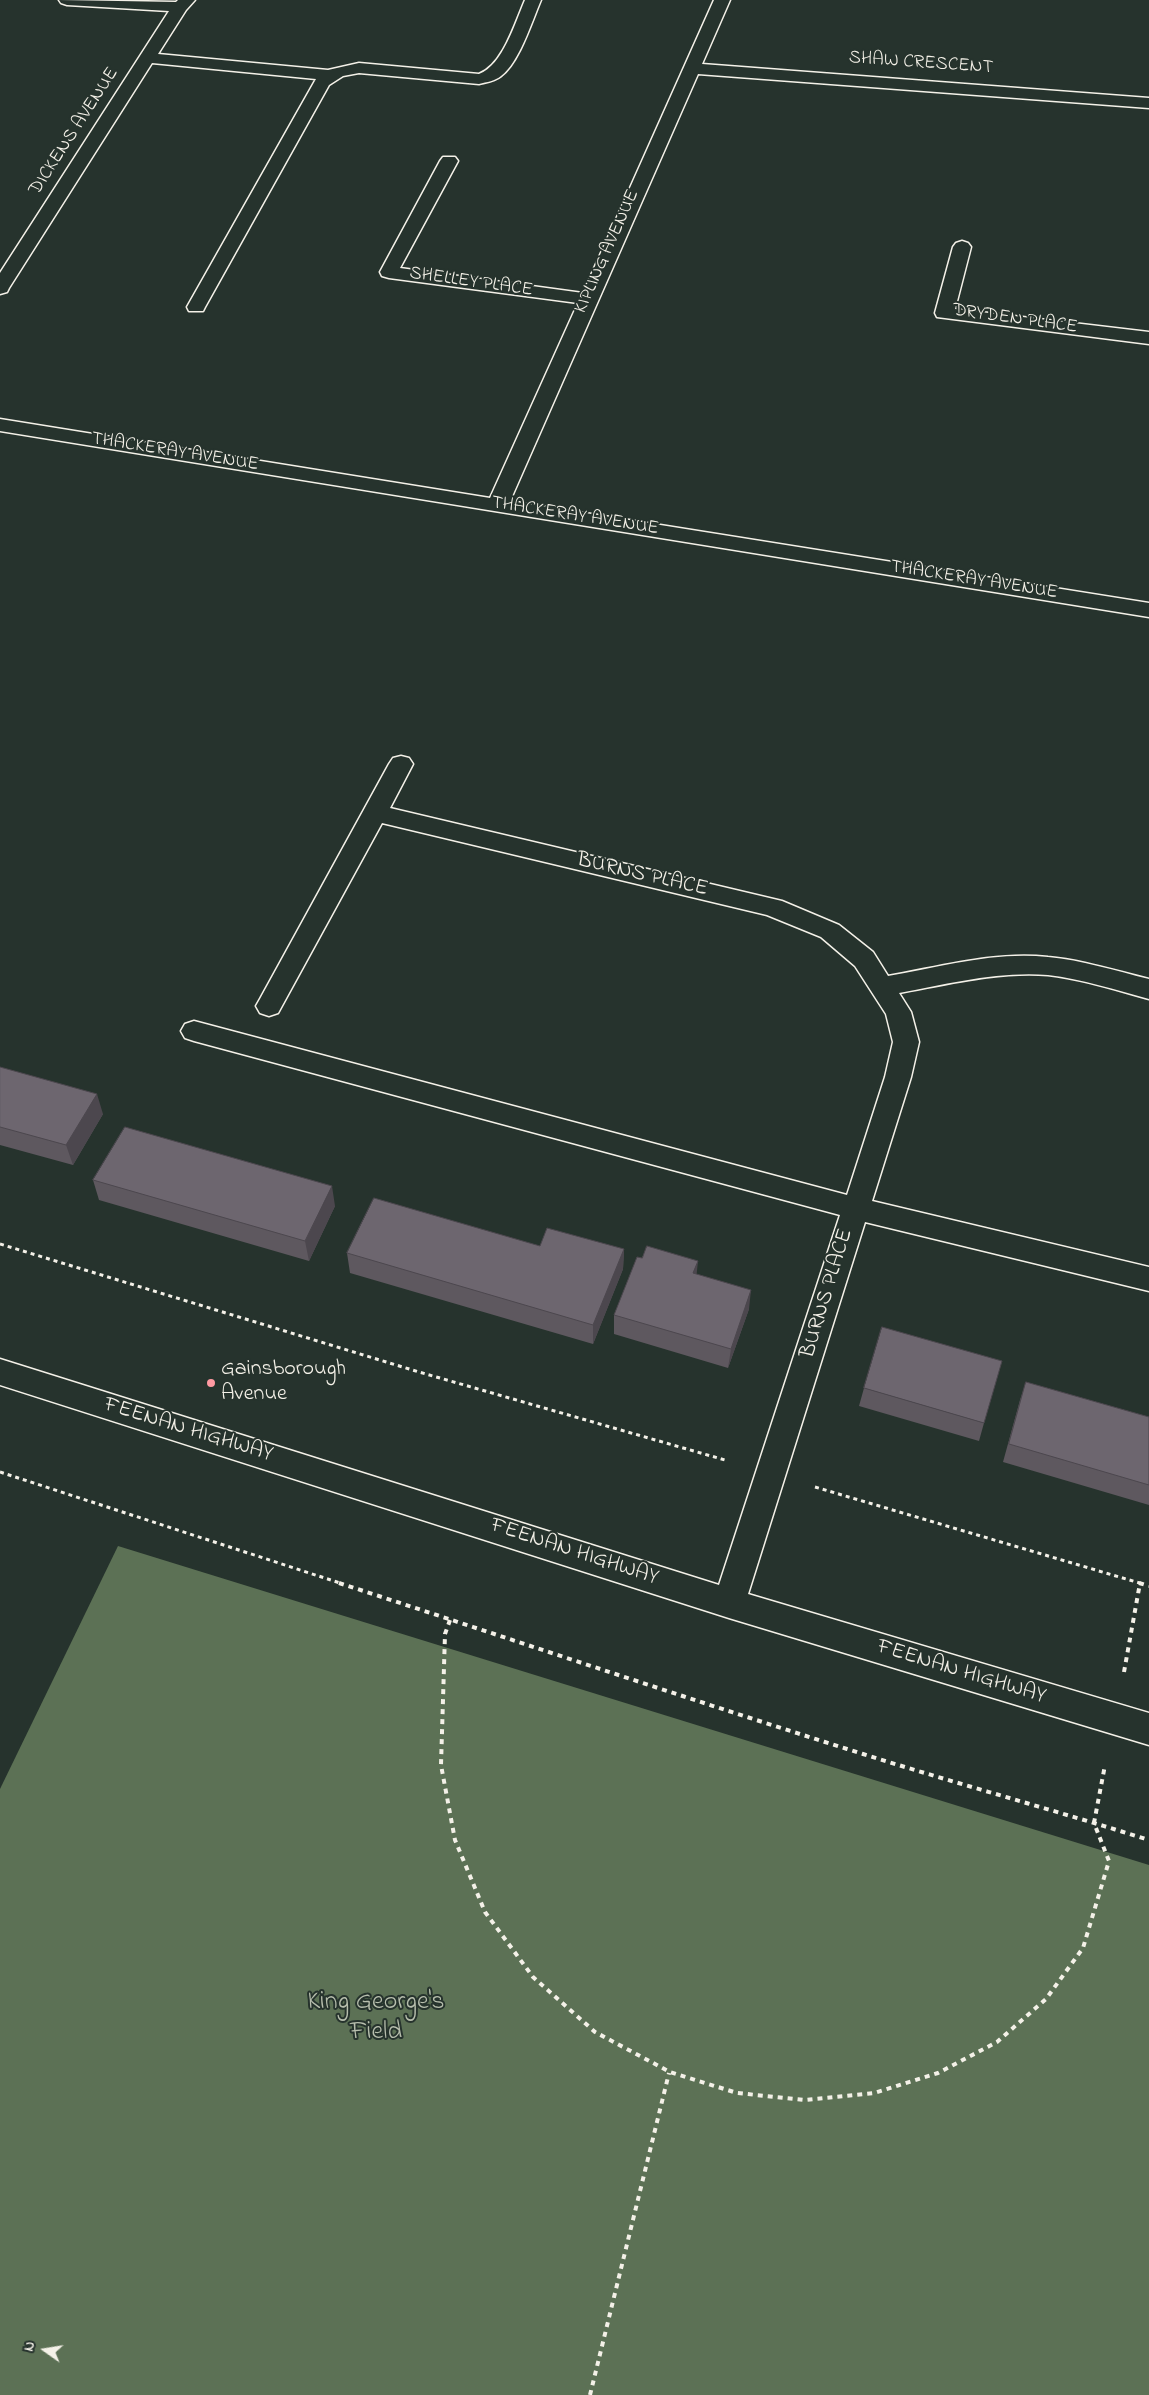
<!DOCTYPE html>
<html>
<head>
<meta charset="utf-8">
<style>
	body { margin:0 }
	#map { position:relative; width:1149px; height:2395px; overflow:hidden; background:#26332d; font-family:"Indie Flower",sans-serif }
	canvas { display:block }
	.north { position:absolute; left:20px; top:2325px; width:50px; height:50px; -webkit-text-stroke:4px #26332d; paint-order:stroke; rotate:283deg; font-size:14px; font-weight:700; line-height:20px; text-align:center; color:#f4f1e8 }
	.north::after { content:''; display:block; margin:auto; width:18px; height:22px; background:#f4f1e8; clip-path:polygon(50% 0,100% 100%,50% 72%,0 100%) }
</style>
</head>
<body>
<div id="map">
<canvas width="1149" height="2395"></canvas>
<div class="north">N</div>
</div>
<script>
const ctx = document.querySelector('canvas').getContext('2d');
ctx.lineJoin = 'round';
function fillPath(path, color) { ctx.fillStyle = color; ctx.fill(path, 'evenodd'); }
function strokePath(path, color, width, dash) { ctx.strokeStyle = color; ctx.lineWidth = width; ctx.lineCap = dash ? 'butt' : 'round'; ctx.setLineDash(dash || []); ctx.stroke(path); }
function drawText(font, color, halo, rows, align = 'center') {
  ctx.font = font + ' "Indie Flower",sans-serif'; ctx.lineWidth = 4; ctx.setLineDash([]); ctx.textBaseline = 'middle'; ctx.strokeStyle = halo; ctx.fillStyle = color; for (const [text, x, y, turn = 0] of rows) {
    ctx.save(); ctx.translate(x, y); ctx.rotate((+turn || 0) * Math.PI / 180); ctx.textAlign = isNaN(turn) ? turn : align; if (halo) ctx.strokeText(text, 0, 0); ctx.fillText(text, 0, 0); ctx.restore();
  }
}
fillPath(new Path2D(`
	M 118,1546 L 1149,1865 L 1149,2395 L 0,2395 L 0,1789 Z`), '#5c7155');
const minor = new Path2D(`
	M 59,0 L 176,2 L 178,0 L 195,0 L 186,10 L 158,54 L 328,70 L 359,63 L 479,74 C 503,65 515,23 525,0 L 541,0 C 532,21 519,63 501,76 C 495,81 487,82 479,84 L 359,73 L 343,76 L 329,85 L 205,307 L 203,311 L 189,311 L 187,307 L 316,79 L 152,63 L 9,288 L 7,292 L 0,294 L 0,273 L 169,11 L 67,5 L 61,3 Z
	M 714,0 L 730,0 L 702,64 L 1149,98 L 1149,108 L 698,74 L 510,501 L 1149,603 L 1149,617 L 0,431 L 0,419 L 490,498 L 578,303 L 389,278 L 382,276 L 380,272 L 440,161 L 443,157 L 455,157 L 458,161 L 400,268 L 583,293 Z
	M 962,241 L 968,243 L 971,247 L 955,309 L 1149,332 L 1149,344 L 937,317 L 935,313 L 953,247 L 956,243 Z
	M 401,756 L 409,758 L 413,764 L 390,808 L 782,901 L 839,925 L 873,952 L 888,976 C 940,967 995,951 1048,957 C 1082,960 1116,971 1149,979 L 1149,999 C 1116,990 1082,979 1048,975 C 998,971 948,984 899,993 L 911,1012 L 919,1042 L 911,1077 L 872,1201 L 1149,1267 L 1149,1291 L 865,1222 L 748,1594 L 1149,1713 L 1149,1745 L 729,1618 L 0,1385 L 0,1359 L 719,1585 L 840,1215 L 194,1041 L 185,1038 L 181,1031 L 185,1024 L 194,1021 L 847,1195 L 885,1077 L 893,1042 L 886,1014 L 855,966 L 821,937 L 767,915 L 382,823 L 278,1013 L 269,1016 L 260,1013 L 256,1006 L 260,999 L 389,764 L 393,758 Z`);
strokePath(minor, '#f4f1e8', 3);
strokePath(new Path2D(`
	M 0,1244 L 419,1372 L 725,1460
	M 0,1472 L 343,1584
	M 815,1487 L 1143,1584`), '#f4f1e8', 3, [4, 4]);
strokePath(new Path2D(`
	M 339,1583 C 514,1640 688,1699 863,1754 C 958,1784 1054,1810 1149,1840
	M 1139,1583 L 1149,1586
	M 450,1620 L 445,1634 L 441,1765 L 455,1840 L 485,1912 L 533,1977 L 595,2032 L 670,2072 L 737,2093 L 805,2100 L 874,2093 L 938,2073 L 997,2042 L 1046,1999 L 1083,1948 L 1109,1861 L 1094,1823 L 1105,1765
	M 1124,1672 L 1140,1583
	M 590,2395 L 669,2073`), '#f4f1e8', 4, [5, 5]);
fillPath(minor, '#26332d');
fillPath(new Path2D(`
	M 0,1067 L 103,1114 L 73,1165 L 0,1145 Z
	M 93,1180 L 335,1206 L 309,1261 L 99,1200 Z
	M 540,1246 L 624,1249 L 623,1269 L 593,1344 L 350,1273 L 347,1253 Z
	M 697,1275 L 749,1309 L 728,1368 L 614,1334 L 614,1315 Z
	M 1026,1382 L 1149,1417 L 1149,1505 L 1003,1462 L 1020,1400 Z
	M 864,1388 L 984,1423 L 979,1441 L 859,1406 Z`), '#5e585f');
fillPath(new Path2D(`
	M 97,1094 L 103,1114 L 73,1165 L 66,1145 Z
	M 332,1186 L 335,1206 L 309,1261 L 305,1241 Z
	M 624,1249 L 623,1269 L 593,1344 L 593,1325 Z
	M 698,1261 L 696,1280 L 693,1273 Z
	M 751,1290 L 749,1309 L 728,1368 L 731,1349 Z`), '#4c474e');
const building = new Path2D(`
	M 0,1067 L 97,1094 L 66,1145 L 0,1127 Z
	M 125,1127 L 332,1186 L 305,1241 L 93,1180 Z
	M 374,1198 L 540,1246 L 547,1228 L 624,1249 L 593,1325 L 347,1253 Z
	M 647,1246 L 698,1261 L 693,1273 L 751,1290 L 731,1349 L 614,1315 L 637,1257 L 642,1258 Z
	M 882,1327 L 1002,1361 L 984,1423 L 864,1388 Z
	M 1026,1382 L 1149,1417 L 1149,1485 L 1009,1444 Z`);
fillPath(building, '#6d666f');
strokePath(building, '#4c474e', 1);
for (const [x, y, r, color] of [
	[211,1383,5,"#ff9aa2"]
]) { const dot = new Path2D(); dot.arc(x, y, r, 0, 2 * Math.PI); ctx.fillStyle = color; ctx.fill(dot); strokePath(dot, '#26332d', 2); }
drawText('19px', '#f4f1e8', '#26332d', [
	["SHAW CRESCENT",921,64,4],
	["DICKENS AVENUE",75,132,-57],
	["KIPLING AVENUE",608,252,-66],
	["SHELLEY PLACE",471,283,8],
	["DRYDEN PLACE",1015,320,8],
	["THACKERAY AVENUE",175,453,9],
	["THACKERAY AVENUE",575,517,9],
	["THACKERAY AVENUE",974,581,9]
]);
drawText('22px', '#f4f1e8', '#26332d', [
	["BURNS PLACE",642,876,13],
	["BURNS PLACE",828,1294,-73],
	["FEENAN HIGHWAY",188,1431,17],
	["FEENAN HIGHWAY",574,1553,18],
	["FEENAN HIGHWAY",961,1673,17]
]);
drawText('22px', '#f4f1e8', '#26332d', [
	["Gainsborough",221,1370],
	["Avenue",221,1395]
], 'left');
drawText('26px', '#b7bead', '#26332d', [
	["King George's",376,2004],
	["Field",376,2034]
]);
</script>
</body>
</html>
